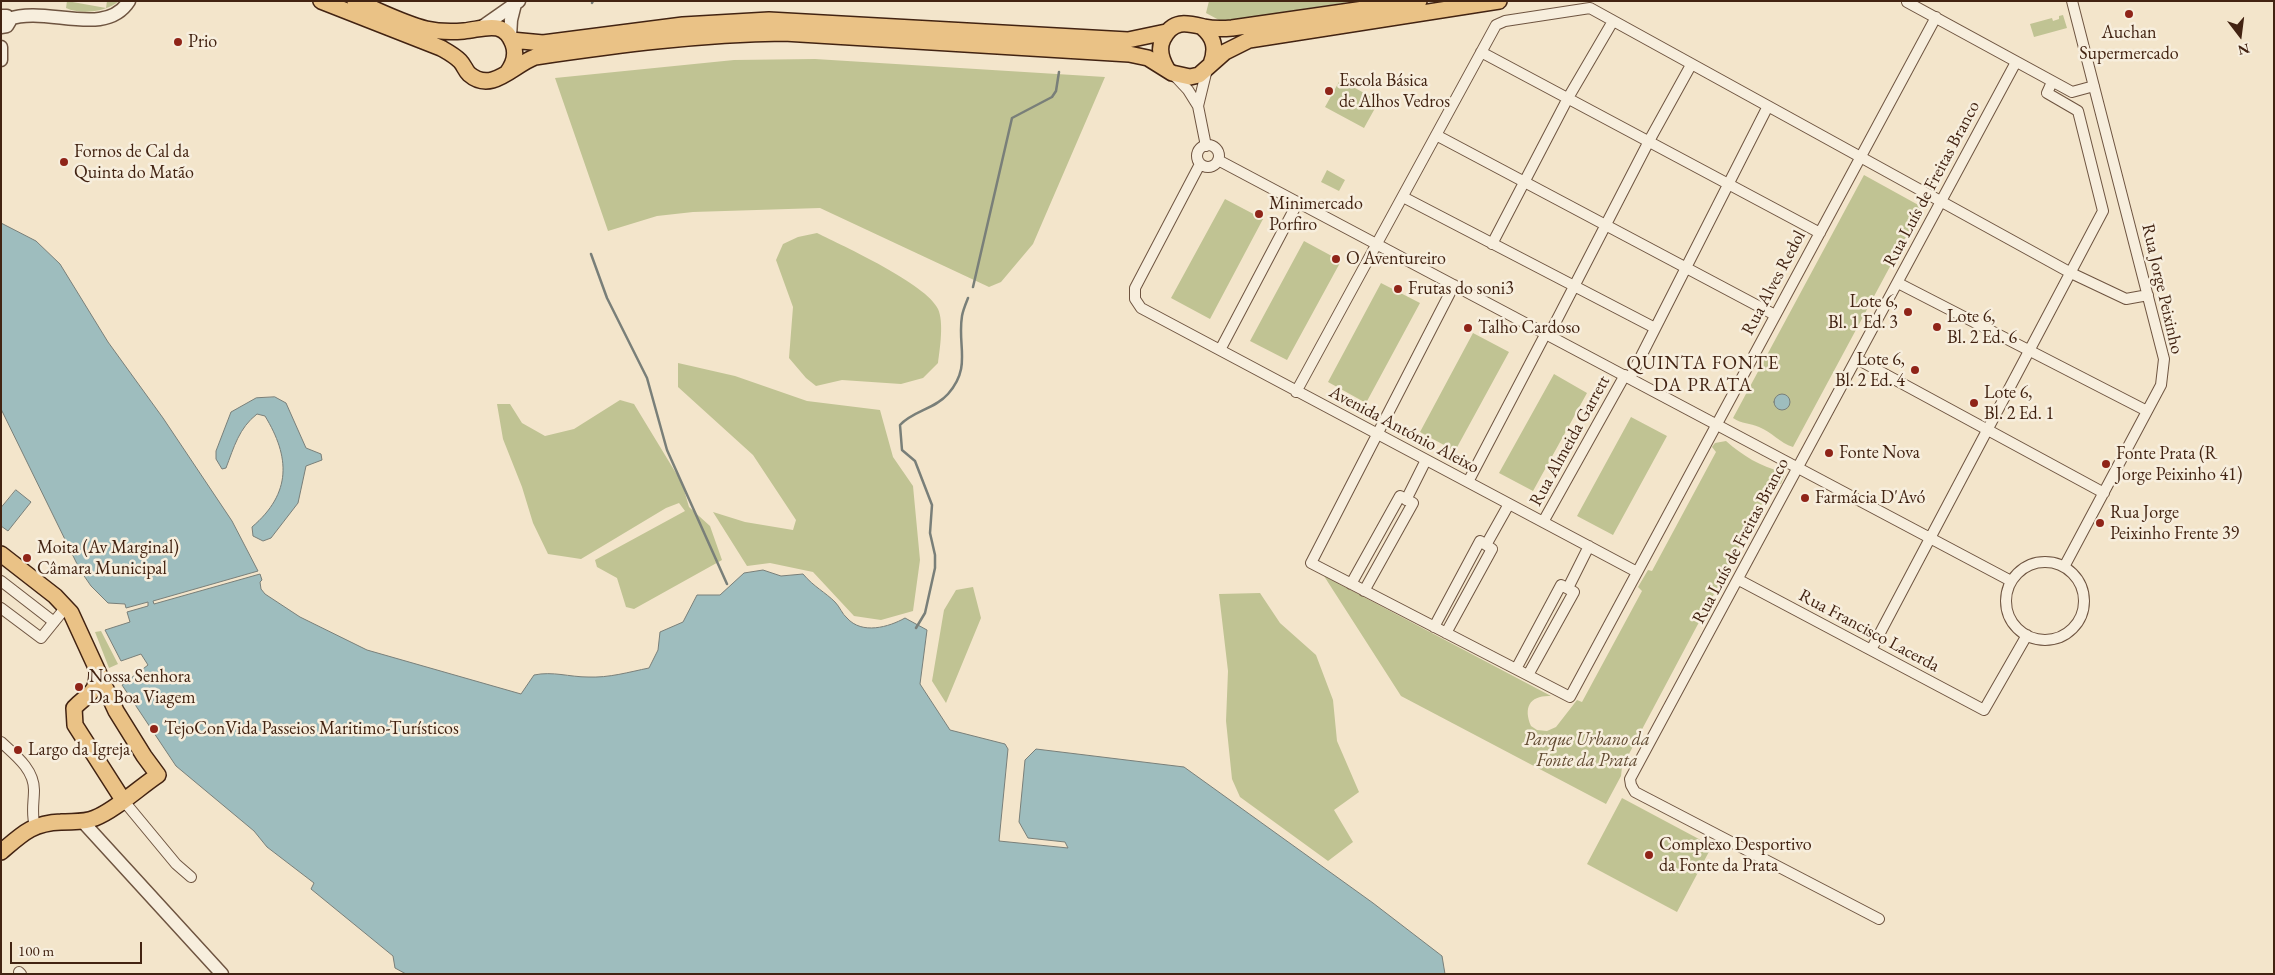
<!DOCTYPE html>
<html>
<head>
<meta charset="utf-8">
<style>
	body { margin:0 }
	#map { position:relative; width:2275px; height:975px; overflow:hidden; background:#f3e5cb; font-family:"EB Garamond",serif }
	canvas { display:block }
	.frame { position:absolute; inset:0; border:2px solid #422312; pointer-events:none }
	.north { position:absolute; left:2215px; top:10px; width:50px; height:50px; -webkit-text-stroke:4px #f7eedd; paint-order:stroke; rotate:165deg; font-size:14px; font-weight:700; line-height:20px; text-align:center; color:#422312 }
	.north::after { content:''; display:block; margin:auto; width:18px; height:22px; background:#422312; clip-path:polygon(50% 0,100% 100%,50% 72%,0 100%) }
	.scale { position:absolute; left:10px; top:942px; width:132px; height:22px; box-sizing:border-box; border:2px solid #422312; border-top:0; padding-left:6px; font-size:15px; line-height:18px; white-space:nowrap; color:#422312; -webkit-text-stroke:4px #f7eedd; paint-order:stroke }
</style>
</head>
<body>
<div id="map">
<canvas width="2275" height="975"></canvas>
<div class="frame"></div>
<div class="north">N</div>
<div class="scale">100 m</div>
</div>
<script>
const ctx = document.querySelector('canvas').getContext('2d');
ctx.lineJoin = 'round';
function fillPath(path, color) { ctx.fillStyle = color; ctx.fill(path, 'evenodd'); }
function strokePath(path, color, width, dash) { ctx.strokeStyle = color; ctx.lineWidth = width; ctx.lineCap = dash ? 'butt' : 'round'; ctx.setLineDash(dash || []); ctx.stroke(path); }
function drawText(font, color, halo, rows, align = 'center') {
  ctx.font = font + ' "EB Garamond",serif'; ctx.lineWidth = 5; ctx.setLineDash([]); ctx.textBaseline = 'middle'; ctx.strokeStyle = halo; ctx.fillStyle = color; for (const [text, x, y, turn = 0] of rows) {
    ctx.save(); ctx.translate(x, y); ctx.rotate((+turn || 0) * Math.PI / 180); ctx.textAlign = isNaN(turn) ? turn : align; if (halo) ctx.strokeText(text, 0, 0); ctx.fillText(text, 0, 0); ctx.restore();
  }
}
fillPath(new Path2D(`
	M 67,1 L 106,8 L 107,1 L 119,1 C 106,12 81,15 66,8 Z
	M 1209,1 L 1356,1 L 1231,20 L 1219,20 L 1206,13 Z
	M 2063,15 L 2067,28 L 2034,37 L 2030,24 L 2052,18 L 2053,21 L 2059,19 L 2059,16 Z
	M 815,59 L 1105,77 L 1033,244 L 1001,282 L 989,287 L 820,208 L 693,212 L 657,216 L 608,231 L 555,78 L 734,60 Z
	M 1340,80 L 1379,101 L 1364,128 L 1325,107 Z
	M 1327,170 L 1345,180 L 1339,191 L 1321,182 Z
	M 1864,175 L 1922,207 L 1793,447 C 1780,443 1772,432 1759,427 C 1750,423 1742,424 1733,418 Z
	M 1225,199 L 1263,219 L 1210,319 L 1171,298 Z
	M 817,233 C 843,246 927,284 938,309 C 944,322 940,348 938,363 L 923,378 L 901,384 L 842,380 L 816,386 L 806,378 L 789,358 L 793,307 L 776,260 L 783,244 L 798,237 Z
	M 1304,241 L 1341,261 L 1287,360 L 1250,341 Z
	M 1381,283 L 1420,303 L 1366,403 L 1328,382 Z
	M 1473,333 L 1509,352 L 1455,451 L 1420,432 Z
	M 678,363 L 735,376 L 807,401 L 880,410 L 893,457 L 913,486 L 920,560 L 913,611 L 881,620 L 854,616 L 813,572 L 770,563 L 747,566 L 713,512 L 745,522 L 793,530 L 796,520 L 753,455 L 678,387 Z
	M 1554,374 L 1587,393 L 1533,491 L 1499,473 Z
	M 620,400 L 634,404 L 682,483 L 689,507 L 710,526 L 722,560 L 634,609 L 626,607 L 617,578 L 597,567 L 595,560 L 685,511 L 679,503 L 666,508 L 581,559 L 548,554 L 533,523 L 522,487 L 503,439 L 497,404 L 510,404 L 522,423 L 545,436 L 574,429 Z
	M 1631,417 L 1667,436 L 1613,535 L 1577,516 Z
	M 1726,441 C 1743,456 1760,466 1782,472 L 1784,476 L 1781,484 L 1773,483 L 1622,767 L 1621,776 L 1606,804 L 1401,696 L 1324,576 L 1551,696 C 1530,695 1523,707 1531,726 L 1537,730 L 1547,731 L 1556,727 L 1577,700 L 1582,702 L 1642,591 L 1638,587 L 1648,570 L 1652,571 L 1716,452 L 1712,447 L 1715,443 Z
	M 973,587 L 981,618 L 946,703 L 932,681 L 944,610 L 956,590 Z
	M 1260,593 L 1280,623 L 1316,655 L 1333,700 L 1337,741 L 1359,792 L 1334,810 L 1353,842 L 1328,861 L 1240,797 L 1232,779 L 1226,721 L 1228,671 L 1219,594 Z
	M 101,631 L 118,664 L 109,668 L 95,632 Z
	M 1622,798 L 1712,846 L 1677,912 L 1587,864 Z`), '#c0c393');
const water = new Path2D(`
	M 1,223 L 36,241 L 60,264 L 108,342 L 163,418 L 232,521 L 258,571 L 153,601 L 154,604 L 260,574 L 262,580 L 260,582 L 261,589 L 265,594 L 300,617 L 367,650 L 521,694 L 534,675 C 553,671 569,677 588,677 C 609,678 629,672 649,668 L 658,650 L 660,632 L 683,622 L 697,595 L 720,595 L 744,573 L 763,570 L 781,576 L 803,574 C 814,587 825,592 835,602 C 840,607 842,614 847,618 C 862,635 889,627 905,618 L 927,630 L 920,684 L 950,730 L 1005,744 L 1008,749 L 999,841 L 1068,848 L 1065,842 L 1028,838 L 1019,822 L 1025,760 L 1036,749 L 1184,767 L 1373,903 L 1442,956 L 1445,974 L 406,974 L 395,968 L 393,956 L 311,889 L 314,883 L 267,847 L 254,831 L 176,766 L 122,685 L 148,665 L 141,654 L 121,661 L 105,630 L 130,622 L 127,612 L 148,606 L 148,602 L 126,608 L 125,604 L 108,603 L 91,586 L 80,570 L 1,409 Z
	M1774 402a8 8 0 1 1 16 0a8 8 0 1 1-16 0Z
	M 275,397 L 286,403 L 306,448 L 321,454 L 322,460 L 306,466 L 298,503 L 271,538 L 263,541 L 253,536 L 252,527 C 292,493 290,457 265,416 L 257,414 C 239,428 234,447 226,468 L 222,469 L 216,459 L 216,451 L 231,412 L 256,398 Z
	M 16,490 L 31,502 L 8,531 L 1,526 L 1,508 Z`);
fillPath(water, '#9ebdbe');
strokePath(water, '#797f79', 1);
strokePath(new Path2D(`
	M 592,3 L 593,1
	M 591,254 L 607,298 L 647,378 L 667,450 L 727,584
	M 973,287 L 1012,118 L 1052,97 L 1056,91 L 1059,72
	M 916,628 L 925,613 L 935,568 L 935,555 L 930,533 L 932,505 L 915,461 L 902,450 L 900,425 C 912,411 935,409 948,394 C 972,367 957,346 962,316 C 963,310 966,303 968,298`), '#797f79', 2.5);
const minor = new Path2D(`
	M 1907,2 L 2072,92 L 2094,86
	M 1481,52 L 1820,233
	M 1173,74 L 1188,90 L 1198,106
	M 1436,135 L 1775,315
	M1197 156a11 11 0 1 1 22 0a11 11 0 1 1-22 0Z
	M 1206,146 L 1198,106 L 1207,69
	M 1218,160 L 2011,581
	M 1200,164 L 1135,288 L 1135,299 L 1141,308 L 1637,572
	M 1403,197 L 1655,328
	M 1492,244 L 1568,98 L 1613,21
	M 1898,283 L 2147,411
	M 1454,285 L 1311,563 L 1570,697 L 1936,17
	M 1549,335 L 1649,141 L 1691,65
	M 1220,350 L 1298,202
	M 1857,359 L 2104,493
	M 1630,378 L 1768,106
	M 1296,392 L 1496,25 L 1505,21 L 1590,8 L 2071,273 L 2126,299 L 2148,295
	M 1468,482 L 1546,333
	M 1406,500 L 1426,460
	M 1543,522 L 1625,375
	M 1486,545 L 1509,504
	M2006 601a39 39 0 1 1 78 0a39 39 0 1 1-78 0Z
	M 2064,567 L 2161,385 L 2164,359 L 2072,1
	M 1739,580 L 1984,710 L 2027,635
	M 1,581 L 54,622
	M 1351,584 L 1400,496 L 1413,503 L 1364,591
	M 1568,588 L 1589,546
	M 1,608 L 41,638 L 66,607
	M 1434,627 L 1480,541 L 1492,549 L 1446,633
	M 1871,650 L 2103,211 L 2078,111 L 2047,93 L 2052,82
	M 1516,669 L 1561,585 L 1574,592 L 1528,675
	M 1,742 C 15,755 34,769 34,790 C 34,802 31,814 35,826
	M 123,800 L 176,864 L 191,877
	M 1879,919 L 1635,792 L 1631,785 L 1630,779 L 2016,62
	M 19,972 L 21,974`);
const tertiary = new Path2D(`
	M 1,16 L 7,16 L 10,21 L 7,26 L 1,27
	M 9,19 C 46,5 105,39 129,1
	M 482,27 L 519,1
	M 510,37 L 511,20 L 515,4
	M 1,47 L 1,60
	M 83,822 L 222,974`);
const primary = new Path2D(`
	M 321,1 L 441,48 C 448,52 454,55 460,61 C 464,65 465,70 469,74 C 492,94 513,65 535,57 C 618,45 700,34 784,33 L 1129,54 L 1148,58 L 1172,73 L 1190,77 L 1199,75 L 1225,52 L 1249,40 L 1499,1
	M 355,1 C 378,10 402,23 426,29 C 439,32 452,32 464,31 C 484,29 504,19 513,44 C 517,55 514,64 507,73
	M 1202,27 C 1214,37 1217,48 1211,64
	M 511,40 L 543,43 L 683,25 L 769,20 L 1128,40 L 1166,32
	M 1167,69 C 1161,59 1158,49 1163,39 C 1173,19 1187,23 1204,27 C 1213,29 1222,29 1232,28 L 1419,1
	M 1,554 L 55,596 L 71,613 L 116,711 L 144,756 L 158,775 C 140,787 114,811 95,818 C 84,823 73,821 61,822 C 32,823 22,834 1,852
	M 97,670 C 98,694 88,693 74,708 L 75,725 L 123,800`);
strokePath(minor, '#6e5440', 12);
strokePath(tertiary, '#6e5440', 15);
strokePath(primary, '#422312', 18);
strokePath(minor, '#f7eedd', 10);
strokePath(tertiary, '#f7eedd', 12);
strokePath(primary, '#eac286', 15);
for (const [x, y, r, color] of [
	[2129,14,5,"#8f2418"],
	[178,42,5,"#8f2418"],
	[1329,91,5,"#8f2418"],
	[64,162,5,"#8f2418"],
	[1259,214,5,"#8f2418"],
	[1336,259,5,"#8f2418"],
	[1398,289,5,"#8f2418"],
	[1908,312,5,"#8f2418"],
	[1937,327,5,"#8f2418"],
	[1468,328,5,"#8f2418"],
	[1915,370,5,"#8f2418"],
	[1974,403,5,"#8f2418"],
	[1829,453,5,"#8f2418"],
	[2106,464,5,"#8f2418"],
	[1805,498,5,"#8f2418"],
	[2100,523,5,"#8f2418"],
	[27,558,5,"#8f2418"],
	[79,687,5,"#8f2418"],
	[154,729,5,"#8f2418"],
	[18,750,5,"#8f2418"],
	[1649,855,5,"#8f2418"]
]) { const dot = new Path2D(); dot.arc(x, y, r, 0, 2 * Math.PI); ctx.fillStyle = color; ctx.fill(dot); strokePath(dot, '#f7eedd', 2); }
drawText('18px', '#422312', '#f7eedd', [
	["Auchan",2129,33,"center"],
	["Supermercado",2129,54,"center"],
	["Prio",188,42],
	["Escola Básica",1339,81],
	["de Alhos Vedros",1339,102],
	["Fornos de Cal da",74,152],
	["Quinta do Matão",74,173],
	["Minimercado",1269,204],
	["Porfiro",1269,225],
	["O Aventureiro",1346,259],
	["Frutas do soni3",1408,289],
	["Lote 6,",1898,302,"right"],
	["Bl. 1 Ed. 3",1898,323,"right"],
	["Lote 6,",1947,317],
	["Bl. 2 Ed. 6",1947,338],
	["Talho Cardoso",1478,328],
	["Lote 6,",1905,360,"right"],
	["Bl. 2 Ed. 4",1905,381,"right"],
	["Lote 6,",1984,393],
	["Bl. 2 Ed. 1",1984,414],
	["Fonte Nova",1839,453],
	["Fonte Prata (R",2116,454],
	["Jorge Peixinho 41)",2116,475],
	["Farmácia D'Avó",1815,498],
	["Rua Jorge",2110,513],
	["Peixinho Frente 39",2110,534],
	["Moita (Av Marginal)",37,548],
	["Câmara Municipal",37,569],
	["Nossa Senhora",89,677],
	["Da Boa Viagem",89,698],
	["TejoConVida Passeios Maritimo-Turísticos",164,729],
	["Largo da Igreja",28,750],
	["Complexo Desportivo",1659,845],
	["da Fonte da Prata",1659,866]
], 'left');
drawText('18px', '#422312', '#f7eedd', [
	["Rua Luís de Freitas Branco",1932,184,-62],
	["Rua Alves Redol",1774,283,-62],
	["Rua Jorge Peixinho",2162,289,77],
	["Avenida António Aleixo",1404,430,28],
	["Rua Almeida Garrett",1570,441,-61],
	["Rua Luís de Freitas Branco",1741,541,-62],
	["Rua Francisco Lacerda",1869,631,28]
]);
drawText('italic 18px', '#624b32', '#f7eedd', [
	["Parque Urbano da",1587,740],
	["Fonte da Prata",1587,761]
]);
ctx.letterSpacing = '1px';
drawText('19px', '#422312', '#f7eedd', [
	["QUINTA FONTE",1703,364],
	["DA PRATA",1703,386]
]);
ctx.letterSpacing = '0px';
</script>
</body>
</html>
